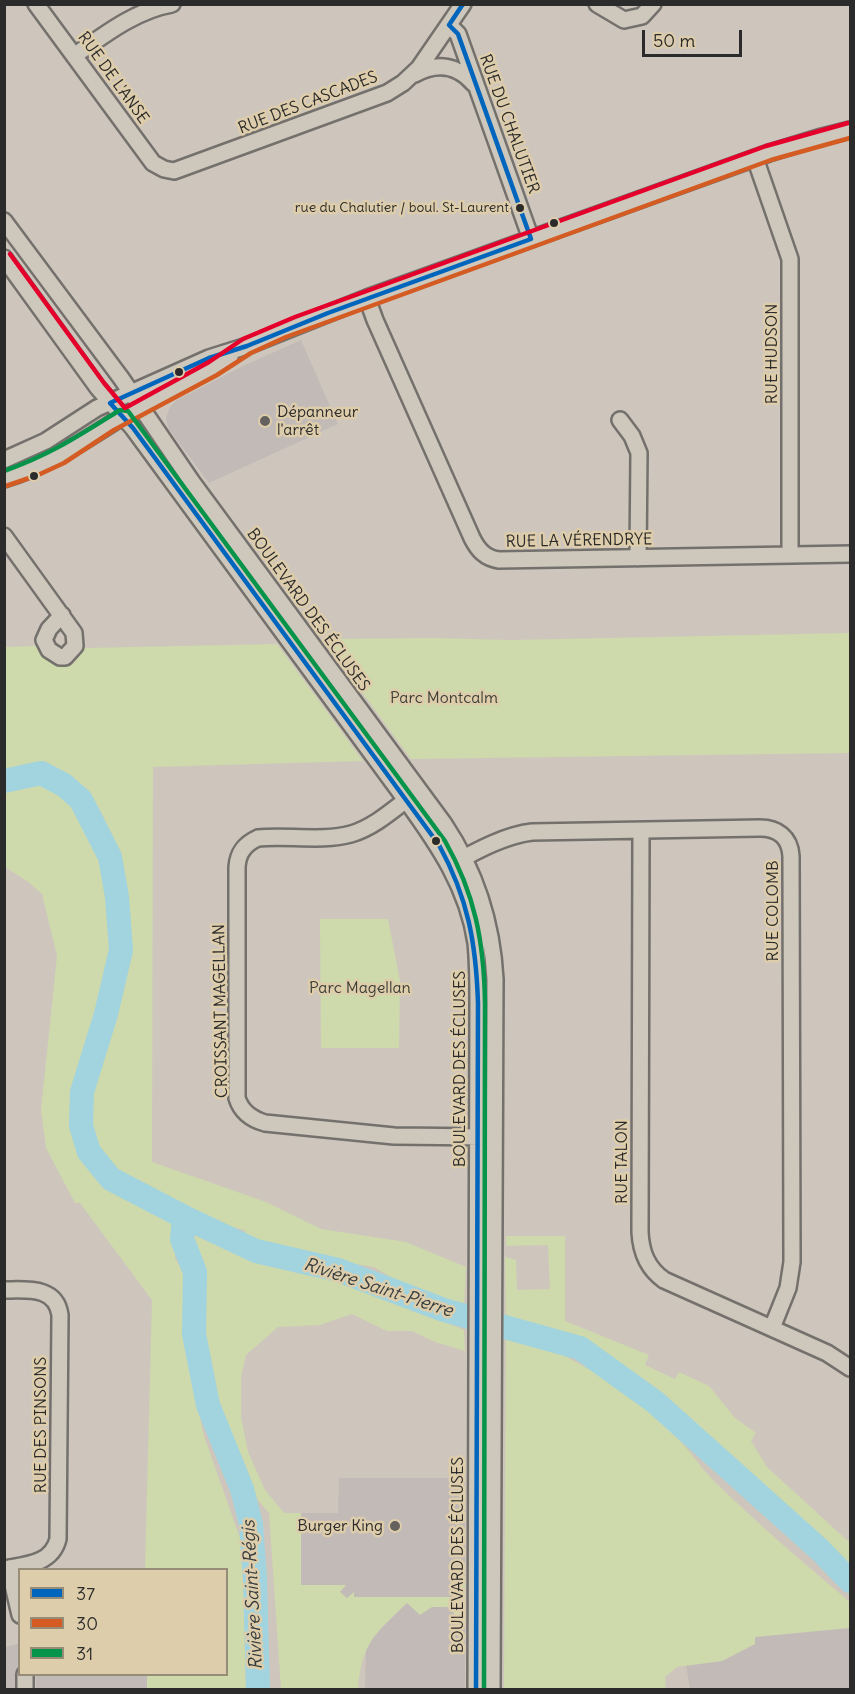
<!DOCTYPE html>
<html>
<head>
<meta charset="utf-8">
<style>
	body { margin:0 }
	#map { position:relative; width:855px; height:1694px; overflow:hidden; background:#cec6bd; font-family:Delius,sans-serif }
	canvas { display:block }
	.frame { position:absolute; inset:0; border:6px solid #2b2b2b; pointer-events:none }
	.legend { position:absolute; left:18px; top:1568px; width:210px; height:108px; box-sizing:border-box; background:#decdab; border:2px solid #968c78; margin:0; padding:8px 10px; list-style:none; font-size:18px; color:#2b2b2b }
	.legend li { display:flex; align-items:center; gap:12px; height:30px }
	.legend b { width:30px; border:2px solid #968c78 }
	.scale { position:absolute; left:642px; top:30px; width:100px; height:27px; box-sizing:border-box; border:3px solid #2b2b2b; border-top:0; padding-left:8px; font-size:18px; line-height:21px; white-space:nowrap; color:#2b2b2b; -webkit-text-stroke:4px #decdab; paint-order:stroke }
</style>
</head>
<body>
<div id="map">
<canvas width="855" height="1694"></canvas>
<div class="frame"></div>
<ul class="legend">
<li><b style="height:8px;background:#0065bd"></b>37</li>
<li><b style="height:8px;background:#d45c23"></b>30</li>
<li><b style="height:8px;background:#06944b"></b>31</li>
</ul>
<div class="scale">50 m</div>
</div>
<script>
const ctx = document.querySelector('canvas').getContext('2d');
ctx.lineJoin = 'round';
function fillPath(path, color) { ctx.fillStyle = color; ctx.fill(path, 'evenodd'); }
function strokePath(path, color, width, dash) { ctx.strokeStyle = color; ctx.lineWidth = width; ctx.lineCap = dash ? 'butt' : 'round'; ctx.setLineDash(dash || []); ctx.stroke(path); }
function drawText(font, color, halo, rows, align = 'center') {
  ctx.font = font + ' Delius,sans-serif'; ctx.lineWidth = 5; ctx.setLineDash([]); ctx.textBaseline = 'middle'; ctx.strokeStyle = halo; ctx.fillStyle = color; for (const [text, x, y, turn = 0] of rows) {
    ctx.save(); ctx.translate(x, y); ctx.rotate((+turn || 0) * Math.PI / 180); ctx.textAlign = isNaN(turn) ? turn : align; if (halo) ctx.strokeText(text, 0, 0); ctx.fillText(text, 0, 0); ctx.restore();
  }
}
fillPath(new Path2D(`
	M 301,340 L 338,424 L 209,483 L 168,428 L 166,418 L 170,407 L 177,400 L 243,366 Z
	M 339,1478 L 465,1478 L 465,1689 L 365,1689 L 367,1599 L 300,1600 L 301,1513 L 338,1513 Z
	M 849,1627 L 850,1689 L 690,1689 L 686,1665 L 722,1661 L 755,1644 L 755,1637 Z
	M 18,1644 L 18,1689 L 5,1690 L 5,1647 Z
	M 36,1675 L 147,1675 L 147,1689 L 36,1689 Z`), '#c2bab7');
fillPath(new Path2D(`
	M 850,633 L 850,753 L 411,759 L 323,639 L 433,638 L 511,640 Z
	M 277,644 L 363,761 L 153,767 L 152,1162 L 266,1202 L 321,1229 L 406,1242 L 466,1267 L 464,1307 L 422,1296 L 374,1267 L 303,1256 L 282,1249 L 261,1248 L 253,1244 L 244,1230 L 208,1221 L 135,1185 L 115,1170 L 91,1140 L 87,1127 L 86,1113 L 87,1092 L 94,1072 L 106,1045 L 114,1015 L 115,1003 L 123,994 L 125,985 L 123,972 L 126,955 L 124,901 L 117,856 L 107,838 L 106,823 L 100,810 L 86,791 L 54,769 L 27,766 L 5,770 L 5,647 L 36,646 C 47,669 74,676 83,648 Z
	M 41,780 L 61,790 L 73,802 L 81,824 L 107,864 L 109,876 L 105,890 L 113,963 L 109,981 L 81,1063 L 74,1094 L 74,1122 L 77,1143 L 88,1166 L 104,1186 L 176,1223 L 175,1258 L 185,1276 L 183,1339 L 204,1436 L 240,1538 L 244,1596 L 246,1689 L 147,1689 L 147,1675 L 226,1674 L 226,1570 L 145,1569 L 152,1300 L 80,1203 L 75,1203 L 46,1148 L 41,1110 L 57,956 L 42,894 L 27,881 L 5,867 L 5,791 L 24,783 Z
	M 320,919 L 388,919 L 400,981 L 399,1048 L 321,1048 Z
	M 199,1227 L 267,1260 L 291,1267 L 322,1271 L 464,1330 L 465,1351 L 435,1342 L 412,1331 L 387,1331 L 352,1314 L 320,1325 L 278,1327 L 246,1355 L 241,1377 L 241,1417 L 248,1452 L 265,1490 L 284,1513 L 301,1513 L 301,1585 L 346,1585 L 340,1592 L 347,1598 L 354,1592 L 354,1597 L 453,1597 L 454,1586 L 459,1584 L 458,1577 L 465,1576 L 465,1624 L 459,1624 L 453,1612 L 447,1607 L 432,1607 L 420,1615 L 407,1603 C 375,1634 362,1642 358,1689 L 281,1689 L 269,1513 L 257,1499 L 219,1404 L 206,1360 L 203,1331 L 204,1276 L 194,1238 Z
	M 506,1236 L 565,1236 L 565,1321 L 649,1355 L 645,1365 L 675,1379 L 679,1372 L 709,1386 L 735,1418 L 756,1433 L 751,1441 L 767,1467 L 850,1543 L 850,1576 L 808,1543 L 766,1501 L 721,1460 L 682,1420 L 642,1386 L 598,1356 L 555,1336 L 506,1317 L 505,1257 L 516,1260 L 517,1290 L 550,1289 L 548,1245 L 506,1246 Z
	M 506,1334 C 565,1348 641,1397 682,1443 C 694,1456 704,1472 717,1484 C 760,1526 805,1564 850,1602 L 850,1628 L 755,1637 L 755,1644 L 722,1661 L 677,1667 L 665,1677 L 666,1689 L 504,1688 Z`), '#ced9ac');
strokePath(new Path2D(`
	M 4,781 L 41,773 L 64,785 L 81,800 L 110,857 L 117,897 L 121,950 L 106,1014 L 82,1092 L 81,1126 L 89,1152 L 111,1179 L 184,1217 L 182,1239 L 195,1272 L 194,1334 L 208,1405 L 242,1489 L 251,1524 L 255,1579 L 258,1690
	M 184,1217 L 256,1251 L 338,1270 L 444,1310 L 580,1348 L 655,1402 L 820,1550 L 850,1581`), '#a1d4df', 24);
const minor = new Path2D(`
	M 36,4 L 153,163 L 164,169 L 174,171 L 387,93 L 403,83 L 419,68 L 463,4
	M 597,4 L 624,20 L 642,16 L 653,4
	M 449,25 L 458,34 L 531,239
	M 74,56 C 104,35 136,10 172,4
	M 415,74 C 437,62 458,65 474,84
	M 755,158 L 790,259 L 790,555
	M 4,221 L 121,378 L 192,482 L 444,824 C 476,872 492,922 495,979 L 492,1690
	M 4,258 L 98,388 L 133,428 L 406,800 C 438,844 468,888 476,943 C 478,963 478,983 478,1003 L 476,1690
	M 367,298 L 375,320 L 472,538 C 478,550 485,558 499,560 L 850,554
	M 620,420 L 632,436 L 639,453 L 638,558
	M 4,460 L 46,441 L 97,408 L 209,358 L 247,346 L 367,298 L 769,153 L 818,138 L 850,130
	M 4,479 C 54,464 93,434 137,408 C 168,390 200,377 230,357
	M 4,536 L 74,633 L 75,646 L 65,657 L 60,657 L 49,650 L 44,640 L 49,629 L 62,615
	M 414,794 C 395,808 375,827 351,834 C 323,842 287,835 258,838 C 245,844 238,852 237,867 L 237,1098 C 241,1111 251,1119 265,1123 L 394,1136 L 487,1137
	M 641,831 L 640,1232 C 641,1252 647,1268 664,1280 L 827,1353 L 850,1368
	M 456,862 C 478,850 506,835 532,832 L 760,828 C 777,828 790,837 791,856 L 792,1262 L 788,1288 L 772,1328
	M 4,1290 C 27,1290 56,1286 60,1315 L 58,1539 C 52,1564 26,1565 4,1569
	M 9,1568 L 20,1615
	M 25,1690 L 25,1674`);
strokePath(minor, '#74716d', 20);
strokePath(minor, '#cdc7bc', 15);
strokePath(new Path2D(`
	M 463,4 L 449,25 L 458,34 L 531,239 L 328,313 L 247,346 L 209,358 L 110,403 L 133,428 L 439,845 C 468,898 476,943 478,1003 L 476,1690`), '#0065bd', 4.5);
strokePath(new Path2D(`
	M 6,486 L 38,475 L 64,463 L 114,430 L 217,375 L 251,353 L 286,337 L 771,160 L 850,138`), '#d45c23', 4.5);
strokePath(new Path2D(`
	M 4,471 C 50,455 80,435 120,410 L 128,411 L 445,841 C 475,894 484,942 485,1003 L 484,1690`), '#06944b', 4.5);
strokePath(new Path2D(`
	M 10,254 L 104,383 L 125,408 L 209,362 L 243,339 L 295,317 L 766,146 L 848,123`), '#e4002b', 4.5);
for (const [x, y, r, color] of [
	[520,208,5,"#2b2b2b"],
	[554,223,5,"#2b2b2b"],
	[179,372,5,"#2b2b2b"],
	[265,421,6,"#64615e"],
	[34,476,5,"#2b2b2b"],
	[436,841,5,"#2b2b2b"],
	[395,1526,6,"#64615e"]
]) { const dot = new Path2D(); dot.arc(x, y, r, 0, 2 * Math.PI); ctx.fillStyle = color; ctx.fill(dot); strokePath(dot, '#decdab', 2); }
drawText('14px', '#2b2b2b', '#decdab', [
	["rue du Chalutier / boul. St-Laurent",509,208]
], 'right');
drawText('16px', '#2b2b2b', '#decdab', [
	["RUE DE L'ANSE",113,78,54],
	["RUE DES CASCADES",308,103,-21],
	["RUE DU CHALUTIER",509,124,70],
	["RUE HUDSON",772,354,-90],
	["RUE LA VÉRENDRYE",579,541,-1],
	["BOULEVARD DES ÉCLUSES",308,610,54],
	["RUE COLOMB",773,911,-90],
	["CROISSANT MAGELLAN",221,1011,-91],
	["BOULEVARD DES ÉCLUSES",460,1069,-90],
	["RUE TALON",622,1162,-90],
	["RUE DES PINSONS",41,1425,-90],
	["BOULEVARD DES ÉCLUSES",458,1555,-90]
]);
drawText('16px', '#2b2b2b', '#decdab', [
	["Dépanneur",277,412],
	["l'arrêt",277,430],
	["Burger King",383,1526,"right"]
], 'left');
drawText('16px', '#3b3e36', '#decdab', [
	["Parc Montcalm",444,698],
	["Parc Magellan",360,988]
]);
drawText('italic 18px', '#353c3e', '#decdab', [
	["Rivière Saint-Pierre",378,1288,18],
	["Rivière Saint-Régis",253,1595,-93]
]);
</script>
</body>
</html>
